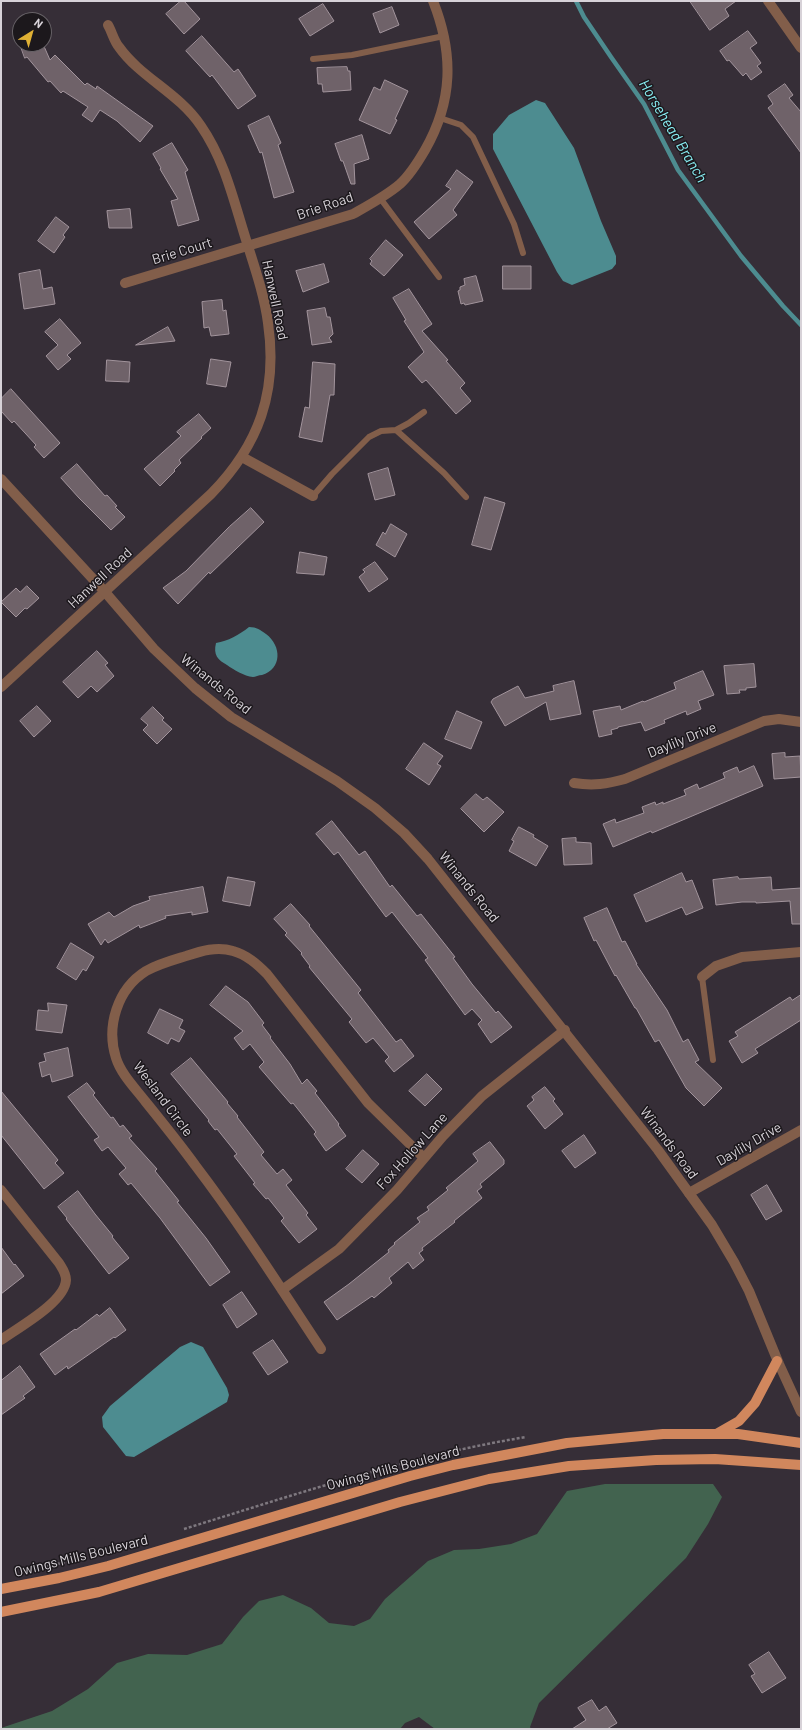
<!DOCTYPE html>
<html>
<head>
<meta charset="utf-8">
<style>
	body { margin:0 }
	#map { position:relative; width:802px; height:1730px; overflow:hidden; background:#362e37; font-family:Barlow,sans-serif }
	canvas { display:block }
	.frame { position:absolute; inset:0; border:2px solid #d7d2d8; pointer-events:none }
	.north { position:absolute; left:12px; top:12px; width:40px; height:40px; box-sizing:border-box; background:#1c181c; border:1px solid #676267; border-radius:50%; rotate:37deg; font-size:11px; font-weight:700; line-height:16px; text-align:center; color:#d7d2d8 }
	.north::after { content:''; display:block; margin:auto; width:14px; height:18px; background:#dfb034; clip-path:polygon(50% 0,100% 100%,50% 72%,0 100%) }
</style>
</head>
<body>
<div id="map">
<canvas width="802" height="1730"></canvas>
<div class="frame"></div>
<div class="north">N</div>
</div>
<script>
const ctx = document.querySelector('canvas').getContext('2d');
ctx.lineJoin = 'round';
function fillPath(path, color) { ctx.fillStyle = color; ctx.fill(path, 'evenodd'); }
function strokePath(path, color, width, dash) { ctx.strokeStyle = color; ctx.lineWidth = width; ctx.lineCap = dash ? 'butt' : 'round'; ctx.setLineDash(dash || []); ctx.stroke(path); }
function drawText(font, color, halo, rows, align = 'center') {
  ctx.font = font + ' Barlow,sans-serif'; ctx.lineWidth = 3; ctx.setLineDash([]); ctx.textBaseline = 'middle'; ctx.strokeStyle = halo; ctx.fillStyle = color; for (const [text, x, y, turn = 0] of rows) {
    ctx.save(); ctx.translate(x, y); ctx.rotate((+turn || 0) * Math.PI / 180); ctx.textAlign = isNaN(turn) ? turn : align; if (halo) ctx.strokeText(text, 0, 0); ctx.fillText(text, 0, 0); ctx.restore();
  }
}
fillPath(new Path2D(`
	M 605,1484 L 713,1484 L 722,1497 L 708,1524 L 686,1558 L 539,1703 L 530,1727 L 531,1729 L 435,1729 L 419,1717 L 405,1723 L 400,1729 L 1,1729 L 1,1728 L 52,1711 L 88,1689 L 117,1663 L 148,1654 L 187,1655 L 222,1644 L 243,1617 L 259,1601 L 283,1595 L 311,1608 L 329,1623 L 354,1626 L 370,1619 L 385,1599 L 428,1561 L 454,1550 L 479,1549 L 511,1544 L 537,1534 L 567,1491 Z`), '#42634f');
fillPath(new Path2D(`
	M 536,100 L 545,103 L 574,148 L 601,221 L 616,256 L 616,264 L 612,269 L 572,285 L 563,281 L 557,272 L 493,149 L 493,134 L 509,115 Z
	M 249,627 C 257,627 260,630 266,634 C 282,646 282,669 262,675 C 259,675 255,677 253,677 C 244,676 234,670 227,665 C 218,660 213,655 216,643 C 228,641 239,635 249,627 Z
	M 191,1342 L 203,1347 L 227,1388 L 229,1395 L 227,1402 L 134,1457 L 126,1456 L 103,1427 L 102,1417 L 110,1406 L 180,1347 Z`), '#4d8c90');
strokePath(new Path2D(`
	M 576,1 L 584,17 L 611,57 L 644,104 L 678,170 L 741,256 L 783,306 L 801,325`), '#4d8c90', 4.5);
const building = new Path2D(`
	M 181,1 L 184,1 L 200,19 L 184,34 L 166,14 Z
	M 690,1 L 736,1 L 725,9 L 729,16 L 710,30 Z
	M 323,4 L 334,21 L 310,36 L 299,19 Z
	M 392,7 L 399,25 L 380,33 L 373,14 Z
	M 748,31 L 757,43 L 750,48 L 761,63 L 757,66 L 762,72 L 751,80 L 746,73 L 743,76 L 729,60 L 727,61 L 720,51 Z
	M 202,36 L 234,72 L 238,69 L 256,96 L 238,109 L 212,75 L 210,77 L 186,51 Z
	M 20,44 L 43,44 L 50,60 L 55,55 L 85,85 L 87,83 L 96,89 L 97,86 L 153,126 L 140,142 L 117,121 L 100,110 L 92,122 L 82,115 L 88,107 L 63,91 L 61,93 L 50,81 L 48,82 L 27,57 L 25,58 Z
	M 347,67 L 348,71 L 350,71 L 351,90 L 323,92 L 322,84 L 318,84 L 317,68 Z
	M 385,80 L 408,91 L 395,119 L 397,120 L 390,134 L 359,120 L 374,87 L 380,90 Z
	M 785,84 L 793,95 L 789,98 L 801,112 L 801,153 L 768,108 L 773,104 L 768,96 Z
	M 269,116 L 281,143 L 278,145 L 294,192 L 274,198 L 262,152 L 260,153 L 248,126 Z
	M 362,135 L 369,159 L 354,164 L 355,184 L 351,184 L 343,161 L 341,161 L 335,144 Z
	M 172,143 L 188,170 L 185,172 L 199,220 L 178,226 L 171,201 L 178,199 L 160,169 L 161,168 L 153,154 Z
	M 457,170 L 473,182 L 453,210 L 457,215 L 429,239 L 414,222 L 451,189 L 446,186 Z
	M 130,209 L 132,228 L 109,228 L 107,211 Z
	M 56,217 L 69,227 L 63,235 L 65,237 L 54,253 L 38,241 Z
	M 386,240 L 403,255 L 384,276 L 370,264 L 372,261 L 370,259 Z
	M 324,264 L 329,282 L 303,292 L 296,271 Z
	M 503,266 L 531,266 L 531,289 L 503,289 Z
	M 40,270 L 43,289 L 52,287 L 55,304 L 24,309 L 19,274 Z
	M 476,276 L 483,301 L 465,305 L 464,303 L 461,304 L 458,291 L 460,290 L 460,287 L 465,285 L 464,279 Z
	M 409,289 L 432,324 L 422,331 L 448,360 L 446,361 L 465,383 L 460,388 L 471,401 L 456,414 L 426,380 L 422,383 L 408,367 L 424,352 L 404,321 L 406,320 L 393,298 Z
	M 222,300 L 223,311 L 226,310 L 229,334 L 211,336 L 209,327 L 204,328 L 202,302 Z
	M 325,308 L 327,317 L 330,317 L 333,334 L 329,338 L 332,342 L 312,345 L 307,311 Z
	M 60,319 L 81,343 L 67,355 L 71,359 L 58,370 L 46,356 L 58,345 L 45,332 Z
	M 168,327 L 175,341 L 136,345 Z
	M 211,359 L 231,362 L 226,387 L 207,384 Z
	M 107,360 L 130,362 L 129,382 L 106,381 Z
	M 313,362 L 335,364 L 334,395 L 330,395 L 322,442 L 299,437 L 305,407 L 309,408 Z
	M 11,389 L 60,443 L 44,458 L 34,447 L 36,445 L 14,421 L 12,423 L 1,411 L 1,399 Z
	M 199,414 L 211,428 L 201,437 L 202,438 L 179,460 L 181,463 L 174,470 L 175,471 L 160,486 L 144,469 L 181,436 L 177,432 Z
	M 77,464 L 105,496 L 107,495 L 117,506 L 115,507 L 125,517 L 111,530 L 79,498 L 61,478 Z
	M 388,468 L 395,495 L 375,500 L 368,474 Z
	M 485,497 L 505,503 L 491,550 L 472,545 Z
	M 251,508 L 264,522 L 210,574 L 209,572 L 178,604 L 163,588 L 186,571 L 229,527 Z
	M 391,524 L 407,534 L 395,557 L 376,545 L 383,532 L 385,534 Z
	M 300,552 L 327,557 L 324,575 L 297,573 Z
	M 375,562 L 388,579 L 369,592 L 359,577 L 365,572 L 363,570 Z
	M 27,586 L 39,598 L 27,609 L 25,608 L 16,617 L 1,602 L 16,588 L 20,592 Z
	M 97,651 L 108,663 L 105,665 L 114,676 L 97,692 L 91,686 L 78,698 L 63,682 Z
	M 754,664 L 756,687 L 746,688 L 746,690 L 739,690 L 740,693 L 727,694 L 724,666 Z
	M 703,671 L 714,695 L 698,701 L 701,709 L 687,715 L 686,711 L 664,720 L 665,723 L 645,731 L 641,722 L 618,727 L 618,728 L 611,730 L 612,734 L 599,737 L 593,711 L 620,706 L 621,710 L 643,701 L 644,702 L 676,689 L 674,683 Z
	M 574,681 L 581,714 L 550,720 L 546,702 L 505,726 L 491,702 L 493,699 L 518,686 L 525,698 L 554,691 L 553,686 Z
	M 37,706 L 51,721 L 34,737 L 20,721 Z
	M 153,707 L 164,718 L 162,720 L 172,729 L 157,744 L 143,730 L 148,725 L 141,719 Z
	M 457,711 L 482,722 L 471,749 L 445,739 Z
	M 424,743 L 443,756 L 437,764 L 441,766 L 429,785 L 406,769 Z
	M 785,753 L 785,757 L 800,756 L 801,777 L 774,779 L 772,754 Z
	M 754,766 L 763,786 L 652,833 L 651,831 L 613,847 L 603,824 L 615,819 L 616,823 L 644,813 L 642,807 L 655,802 L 656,805 L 663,802 L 663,804 L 686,795 L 684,790 L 697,784 L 699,789 L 725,778 L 723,773 L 737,767 L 739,772 Z
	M 476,794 L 483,800 L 487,797 L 504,812 L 484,832 L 461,809 Z
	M 332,821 L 359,855 L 365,851 L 390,887 L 392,885 L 417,916 L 421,914 L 455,957 L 453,958 L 472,984 L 496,1013 L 498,1011 L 512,1027 L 491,1043 L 478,1024 L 482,1020 L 472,1009 L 465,1015 L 425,960 L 428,958 L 392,912 L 386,917 L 338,852 L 334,855 L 316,834 Z
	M 519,827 L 534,835 L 533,837 L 548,846 L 536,866 L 509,851 L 514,841 L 512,840 Z
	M 576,838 L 576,842 L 591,843 L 592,864 L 564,865 L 562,839 Z
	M 682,873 L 686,882 L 692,880 L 703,908 L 686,915 L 682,907 L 646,922 L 634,895 Z
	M 228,877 L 255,882 L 250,906 L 223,901 Z
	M 738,877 L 739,879 L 771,877 L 772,890 L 801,888 L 801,924 L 792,924 L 790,901 L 756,903 L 756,902 L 742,902 L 716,905 L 713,880 Z
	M 203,887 L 208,912 L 192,915 L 192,912 L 165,916 L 166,918 L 140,928 L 139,925 L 108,943 L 105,939 L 101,945 L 88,924 L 109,912 L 114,917 L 133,906 L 150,900 L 149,897 Z
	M 291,904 L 310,925 L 309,926 L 361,990 L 358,993 L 396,1042 L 401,1039 L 414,1056 L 394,1072 L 385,1061 L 389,1057 L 373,1038 L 366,1043 L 349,1022 L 352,1019 L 309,967 L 310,966 L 301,954 L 302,953 L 285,935 L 287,933 L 274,919 Z
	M 607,908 L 622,942 L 625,941 L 637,964 L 636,964 L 667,1010 L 683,1042 L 688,1039 L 699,1060 L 695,1062 L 722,1088 L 704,1106 L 686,1088 L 659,1040 L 655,1042 L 636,1008 L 635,1008 L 616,975 L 615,976 L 596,940 L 594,941 L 584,918 Z
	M 71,943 L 94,957 L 86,971 L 83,969 L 76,980 L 57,968 Z
	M 226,986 L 248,1002 L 264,1023 L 262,1025 L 271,1037 L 270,1038 L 290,1064 L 302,1084 L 307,1079 L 317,1091 L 315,1093 L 339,1124 L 338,1125 L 346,1136 L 326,1151 L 314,1134 L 316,1132 L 293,1103 L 291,1104 L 259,1067 L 264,1062 L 250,1044 L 243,1050 L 234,1038 L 243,1031 L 210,1005 Z
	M 801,995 L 801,1020 L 755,1049 L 758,1053 L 742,1063 L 729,1041 L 738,1036 L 735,1032 L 790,997 L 792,1000 Z
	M 48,1003 L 67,1005 L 62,1033 L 36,1030 L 38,1010 L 48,1011 Z
	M 160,1009 L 183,1020 L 179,1028 L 185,1031 L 179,1042 L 171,1038 L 168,1044 L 148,1033 Z
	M 68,1048 L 73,1076 L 52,1082 L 50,1074 L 42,1077 L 39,1063 L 46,1061 L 44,1054 Z
	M 191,1058 L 228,1102 L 227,1103 L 238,1116 L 237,1117 L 264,1152 L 261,1155 L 277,1174 L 283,1169 L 292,1180 L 286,1185 L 308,1213 L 306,1215 L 317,1229 L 299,1243 L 281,1221 L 284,1218 L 268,1198 L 266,1199 L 253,1184 L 255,1183 L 234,1156 L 237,1154 L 217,1129 L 215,1130 L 208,1121 L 209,1120 L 171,1074 Z
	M 427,1074 L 442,1089 L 425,1106 L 409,1091 Z
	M 87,1083 L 95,1093 L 93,1095 L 111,1118 L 113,1117 L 120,1127 L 123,1125 L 132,1136 L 129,1138 L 157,1169 L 155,1171 L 179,1201 L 177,1202 L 206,1238 L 230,1272 L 210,1286 L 160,1218 L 131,1183 L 128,1185 L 119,1174 L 126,1168 L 108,1147 L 102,1151 L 94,1140 L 99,1137 L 68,1097 Z
	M 545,1087 L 555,1099 L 553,1101 L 563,1114 L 545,1129 L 527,1106 L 534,1100 L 532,1097 Z
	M 1,1091 L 58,1160 L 55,1163 L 64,1173 L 44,1189 L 1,1135 Z
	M 584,1135 L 596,1153 L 575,1168 L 562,1151 Z
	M 490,1142 L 504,1160 L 504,1164 L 480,1184 L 482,1187 L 477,1191 L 482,1198 L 454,1221 L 455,1222 L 422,1248 L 423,1250 L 419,1253 L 424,1260 L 413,1269 L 408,1262 L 389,1278 L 392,1283 L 374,1298 L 372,1296 L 337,1320 L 324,1302 L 349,1284 L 389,1252 L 388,1250 L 395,1244 L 394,1243 L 420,1222 L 417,1218 L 429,1210 L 427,1207 L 448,1190 L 446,1188 L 478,1161 L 473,1154 Z
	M 363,1150 L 379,1164 L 362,1183 L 346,1169 Z
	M 767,1185 L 782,1211 L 766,1220 L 751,1195 Z
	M 78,1191 L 95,1214 L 113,1236 L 112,1237 L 129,1258 L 109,1274 L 66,1219 L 67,1218 L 58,1207 Z
	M 1,1247 L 14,1265 L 15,1264 L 24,1276 L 1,1294 Z
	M 242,1292 L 257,1314 L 237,1328 L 223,1305 Z
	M 110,1308 L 126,1330 L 115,1338 L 114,1337 L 68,1369 L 67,1366 L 55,1375 L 40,1354 L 75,1329 L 76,1330 L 97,1314 L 99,1316 Z
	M 273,1340 L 288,1362 L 268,1375 L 253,1353 Z
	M 20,1366 L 35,1387 L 23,1396 L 25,1398 L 1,1415 L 1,1381 Z
	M 769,1652 L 786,1678 L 762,1693 L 751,1676 L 755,1674 L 749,1665 Z
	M 592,1700 L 599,1711 L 606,1706 L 617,1723 L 607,1729 L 572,1729 L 586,1720 L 578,1708 Z`);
fillPath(building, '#6f6269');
strokePath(building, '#a2949c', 1);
strokePath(new Path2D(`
	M 184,1529 C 297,1494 409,1456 526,1437
	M 47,1566 L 67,1562`), '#7e787f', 2.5, [3, 2]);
strokePath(new Path2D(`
	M 313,59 L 352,55 L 444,36
	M 440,118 L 461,125 L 473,137 L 514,224 L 523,253
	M 380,198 L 439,277
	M 396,430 L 409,423 L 424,412
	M 313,496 L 332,474 L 369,437 L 381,431 L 396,430 L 444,473 L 466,497
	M 702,977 L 713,1060`), '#825e4a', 6);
strokePath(new Path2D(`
	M 768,1 L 801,48
	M 125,283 L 353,214 C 369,205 386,196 400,184 C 410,175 418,162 425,150 C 453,101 454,54 433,1
	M 242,457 L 313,496
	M 1,687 L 211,494 C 259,445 278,392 268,323 C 264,292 252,260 243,230 C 232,194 223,158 201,126 C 179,93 141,78 119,47 C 114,41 112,32 108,25
	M 574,783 C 593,786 607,784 625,779 L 764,721 L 779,719 L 801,722
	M 702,977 L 716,966 L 742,957 L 801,952
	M 1,1190 L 59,1263 C 62,1268 66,1273 66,1280 C 65,1302 19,1327 1,1340
	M 689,1193 L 801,1130
	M 282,1290 L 339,1249 L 397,1190 L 443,1136 L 482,1096 L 565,1030
	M 321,1349 C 280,1287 240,1224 195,1165 C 179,1143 162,1122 145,1101 C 135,1088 121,1074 116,1058 C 106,1027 117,989 146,971 C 158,964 173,960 186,956 C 201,951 217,946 233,951 C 247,955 257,964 267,974 L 368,1103 L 424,1158`), '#825e4a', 10);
strokePath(new Path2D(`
	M 1,479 L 105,592 L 154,649 L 195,688 L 231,717 L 337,781 L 375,808 L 404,833 L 428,859 L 658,1150 L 712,1225 L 734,1262 L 749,1291 L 779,1364 L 801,1412`), '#825e4a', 10);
strokePath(new Path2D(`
	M 718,1433 L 739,1421 L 755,1403 L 777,1361
	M 1,1589 L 59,1578 L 108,1566 L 410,1476 L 453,1465 L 567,1443 L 663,1434 L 738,1434 L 801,1443
	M 1,1612 L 99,1592 L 400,1502 L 489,1479 L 569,1466 L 656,1460 L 715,1459 L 801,1465`), '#d1875d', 10);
drawText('14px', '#d7d2d8', '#1c181c', [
	["Brie Road",325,206,-19],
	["Brie Court",182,251,-17],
	["Hanwell Road",275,300,78],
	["Hanwell Road",100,578,-43],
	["Winands Road",216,684,39],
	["Daylily Drive",682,740,-22],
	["Winands Road",469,887,51],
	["Wesland Circle",163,1099,53],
	["Winands Road",669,1143,53],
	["Daylily Drive",749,1144,-30],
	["Fox Hollow Lane",412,1151,-48],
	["Owings Mills Boulevard",393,1468,-15],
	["Owings Mills Boulevard",81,1556,-14]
]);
drawText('italic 15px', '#89eff4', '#1c181c', [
	["Horsehead Branch",673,131,59]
]);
</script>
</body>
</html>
